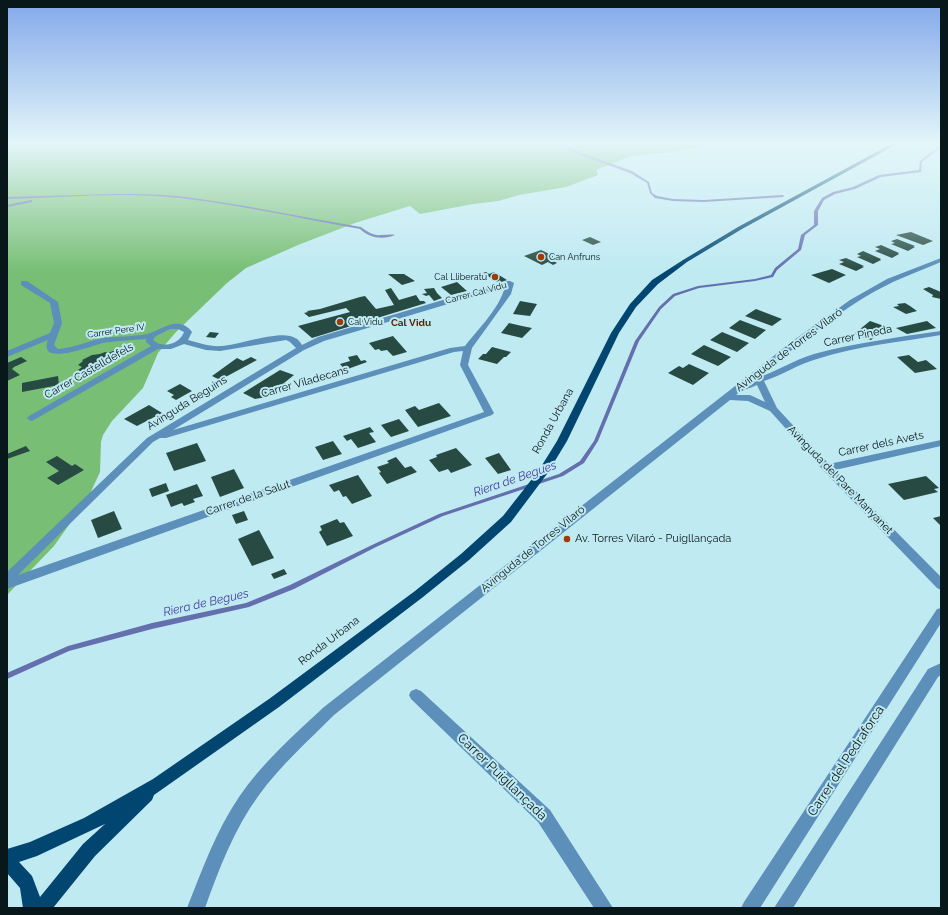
<!DOCTYPE html>
<html>
<head>
<meta charset="utf-8">
<style>
	body { margin:0 }
	#map { position:relative; width:948px; height:915px; overflow:hidden; background:#c0eaf2; font-family:Raleway,sans-serif }
	canvas { display:block }
	.frame { position:absolute; inset:0; border:8px solid #08171a; pointer-events:none }
</style>
</head>
<body>
<div id="map">
<canvas width="948" height="915"></canvas>
<div class="frame"></div>
</div>
<script>
const ctx = document.querySelector('canvas').getContext('2d');
ctx.lineJoin = 'round';
function fillPath(path, color) { ctx.fillStyle = color; ctx.fill(path, 'evenodd'); }
function strokePath(path, color, width, dash) { ctx.strokeStyle = color; ctx.lineWidth = width; ctx.lineCap = dash ? 'butt' : 'round'; ctx.setLineDash(dash || []); ctx.stroke(path); }
function drawText(font, color, halo, rows, align = 'center') {
  ctx.font = font + ' Raleway,sans-serif'; ctx.lineWidth = 4; ctx.setLineDash([]); ctx.textBaseline = 'middle'; ctx.strokeStyle = halo; ctx.fillStyle = color; for (const [text, x, y, turn = 0] of rows) {
    ctx.save(); ctx.translate(x, y); ctx.rotate((+turn || 0) * Math.PI / 180); ctx.textAlign = isNaN(turn) ? turn : align; if (halo) ctx.strokeText(text, 0, 0); ctx.fillText(text, 0, 0); ctx.restore();
  }
}
fillPath(new Path2D(`
	M 7,143 L 718,143 L 674,152 L 631,156 L 596,170 L 598,175 L 566,187 L 519,195 L 498,201 L 473,204 L 420,214 L 410,206 L 355,223 L 298,245 L 246,268 L 227,283 L 176,332 L 158,353 L 143,388 L 112,421 L 103,435 L 101,442 L 100,472 L 88,498 L 54,546 L 7,595 Z`), '#78bf75');
fillPath(new Path2D(`
	M 564,143 L 566,143 L 571,149 L 632,171 L 649,182 L 652,193 L 657,196 L 673,199 L 704,200 L 783,195 L 784,196 L 783,197 L 704,202 L 673,201 L 655,198 L 650,193 L 647,183 L 630,173 L 569,151 Z
	M 940,145 L 941,145 L 941,147 L 922,162 L 921,172 L 881,177 L 855,189 L 835,194 L 824,200 L 818,211 L 818,225 L 805,235 L 801,250 L 777,270 L 773,277 L 755,281 L 699,288 L 675,296 L 661,309 L 639,341 L 598,441 L 584,463 L 563,476 L 443,516 L 376,547 L 294,589 L 249,607 L 152,629 L 69,651 L 7,679 L 7,673 L 68,646 L 152,623 L 246,603 L 290,585 L 372,545 L 439,514 L 559,474 L 580,461 L 594,441 L 635,341 L 659,307 L 673,294 L 698,286 L 755,279 L 771,275 L 775,268 L 798,249 L 801,235 L 814,225 L 814,211 L 822,198 L 833,192 L 853,187 L 879,175 L 919,170 L 920,161 Z
	M 113,194 C 134,194 156,194 177,196 C 239,203 300,217 361,227 C 368,232 373,236 382,235 C 386,235 391,234 395,235 C 383,240 369,238 360,229 C 292,217 225,201 156,196 C 106,193 57,198 7,199 L 7,197 Z
	M 31,200 L 32,200 L 32,202 L 7,207 L 7,205 Z`), '#646fad');
fillPath(new Path2D(`
	M 911,232 L 928,239 L 933,241 L 923,245 L 896,235 Z
	M 590,237 L 601,242 L 593,245 L 582,240 Z
	M 897,239 L 915,246 L 913,247 L 915,247 L 908,251 L 891,244 L 895,243 L 891,241 Z
	M 881,245 L 899,253 L 898,253 L 899,254 L 892,258 L 875,251 L 880,249 L 875,247 Z
	M 541,250 L 558,258 L 552,260 L 557,263 L 553,265 L 548,262 L 542,265 L 524,256 Z
	M 863,251 L 881,259 L 880,260 L 881,260 L 873,264 L 857,257 L 861,256 L 857,254 Z
	M 846,258 L 864,266 L 862,267 L 864,267 L 856,271 L 839,264 L 844,262 L 839,260 Z
	M 832,269 L 846,275 L 829,283 L 811,275 Z
	M 486,272 L 489,274 L 494,272 L 507,280 L 499,283 L 483,273 Z
	M 388,274 L 404,274 L 415,281 L 402,285 Z
	M 457,282 L 467,291 L 451,295 L 441,287 Z
	M 929,287 L 941,292 L 941,299 L 932,297 L 933,295 L 923,289 Z
	M 391,288 L 399,300 L 416,295 L 420,301 L 424,301 L 426,303 L 312,338 L 298,326 L 350,312 L 346,308 L 309,317 L 304,313 L 308,312 L 307,311 L 320,309 L 360,297 L 365,296 L 376,309 L 394,305 L 385,290 Z
	M 434,288 L 437,293 L 442,298 L 434,301 L 429,295 L 426,296 L 422,294 L 427,293 L 424,289 Z
	M 520,301 L 537,304 L 530,316 L 513,314 Z
	M 905,303 L 910,306 L 917,311 L 906,314 L 893,307 L 899,306 L 897,304 Z
	M 756,309 L 782,319 L 772,326 L 745,316 Z
	M 740,320 L 766,330 L 755,339 L 729,328 Z
	M 870,321 L 887,327 L 886,328 L 889,329 L 887,330 L 884,329 L 883,330 L 886,331 L 884,333 L 881,332 L 871,340 L 854,334 Z
	M 927,321 L 936,328 L 907,334 L 896,328 Z
	M 509,323 L 522,326 L 532,328 L 522,338 L 501,333 Z
	M 210,332 L 219,333 L 215,338 L 206,337 Z
	M 722,332 L 749,343 L 737,352 L 710,340 Z
	M 393,336 L 407,352 L 393,356 L 387,350 L 381,351 L 379,349 L 375,350 L 369,343 Z
	M 704,345 L 731,357 L 718,366 L 691,354 Z
	M 492,347 L 511,352 L 506,357 L 504,357 L 497,364 L 478,359 L 483,354 L 486,354 Z
	M 113,351 L 118,353 L 82,372 L 78,370 L 82,367 L 78,365 L 83,361 L 82,360 L 92,355 L 100,354 L 105,352 L 108,353 Z
	M 357,355 L 361,361 L 365,360 L 367,362 L 345,370 L 340,364 L 350,361 L 348,357 Z
	M 909,355 L 918,362 L 926,360 L 937,369 L 915,373 L 897,357 Z
	M 21,357 L 27,361 L 14,367 L 12,369 L 20,375 L 7,381 L 7,363 Z
	M 251,357 L 257,360 L 220,380 L 212,376 L 237,358 L 243,361 Z
	M 689,364 L 709,373 L 693,385 L 668,373 L 679,366 L 683,368 Z
	M 280,370 L 294,375 L 284,383 L 291,386 L 275,396 L 271,394 L 266,397 L 255,399 L 243,393 Z
	M 58,376 L 59,385 L 22,392 L 22,383 Z
	M 180,384 L 192,391 L 176,400 L 171,397 L 174,395 L 167,391 Z
	M 439,403 L 451,416 L 418,427 L 405,410 L 415,406 L 419,410 Z
	M 149,405 L 162,413 L 137,426 L 124,419 Z
	M 399,419 L 409,431 L 391,437 L 381,425 Z
	M 370,427 L 374,432 L 369,433 L 376,442 L 358,448 L 351,439 L 347,441 L 343,436 Z
	M 333,441 L 342,454 L 323,460 L 315,447 Z
	M 197,443 L 206,461 L 174,471 L 166,453 Z
	M 26,446 L 30,451 L 7,459 L 7,454 Z
	M 456,448 L 472,465 L 451,473 L 448,469 L 439,472 L 429,460 L 437,457 L 436,455 Z
	M 499,453 L 511,470 L 498,474 L 485,458 Z
	M 57,456 L 72,466 L 75,464 L 84,470 L 58,485 L 47,478 L 59,471 L 46,462 Z
	M 396,457 L 405,468 L 411,466 L 417,472 L 387,484 L 379,473 L 381,472 L 377,467 L 389,463 L 387,461 Z
	M 234,469 L 244,488 L 220,497 L 211,477 Z
	M 358,475 L 372,496 L 352,504 L 346,496 L 343,497 L 339,490 L 334,492 L 329,485 Z
	M 926,476 L 939,488 L 934,489 L 938,492 L 904,500 L 888,484 Z
	M 166,483 L 169,491 L 152,497 L 149,489 Z
	M 197,484 L 203,496 L 193,499 L 195,502 L 184,506 L 182,503 L 171,507 L 166,495 Z
	M 114,511 L 122,529 L 98,538 L 91,520 Z
	M 244,511 L 248,520 L 236,524 L 232,515 Z
	M 941,516 L 941,526 L 933,518 Z
	M 337,519 L 340,523 L 344,522 L 353,536 L 327,546 L 319,532 L 322,530 L 320,526 Z
	M 259,530 L 274,558 L 252,566 L 238,539 Z
	M 284,569 L 287,574 L 274,579 L 271,574 Z`), '#274b43');
fillPath(new Path2D(`
	M 941,258 L 941,262 C 925,269 908,275 893,282 C 843,306 800,344 757,378 C 777,371 794,360 814,354 C 855,343 899,337 941,331 L 941,335 C 900,342 857,346 817,359 C 798,364 783,375 764,381 L 777,408 L 829,464 L 941,440 L 941,446 L 835,470 L 941,577 L 941,590 L 937,588 L 823,470 L 770,411 L 748,401 L 730,400 L 334,715 C 308,741 280,766 259,795 C 234,829 219,869 205,908 L 187,908 C 202,870 216,831 239,797 C 262,763 294,735 324,707 L 794,340 L 850,300 L 887,279 ZM 757,385 L 765,402 L 750,395 L 736,395 C 743,389 749,389 757,385 Z
	M 21,281 L 27,281 L 58,302 L 62,323 L 54,345 L 58,349 C 74,348 88,341 103,338 C 118,336 133,337 147,334 C 161,331 178,314 192,332 L 188,340 C 199,343 210,347 222,346 C 239,345 282,329 295,338 C 298,339 300,342 302,345 L 318,337 L 507,281 L 510,281 L 514,283 L 511,294 L 472,348 L 468,365 L 494,413 L 492,415 L 7,589 L 7,572 L 147,438 L 296,348 L 290,342 L 286,340 L 220,351 L 206,350 L 184,344 L 171,349 L 158,349 L 32,421 L 29,420 L 27,418 L 29,416 L 151,346 L 146,342 L 146,339 C 132,340 116,341 103,343 C 94,345 37,368 48,340 L 7,357 L 7,351 L 50,333 L 54,323 L 50,303 L 21,285 ZM 505,287 C 499,309 479,328 465,346 L 450,348 L 173,430 L 304,350 L 324,341 ZM 170,329 L 178,329 L 184,332 C 180,344 162,349 153,340 L 156,336 ZM 463,351 L 460,365 L 484,412 L 18,575 L 153,442 L 160,438 L 166,438 L 454,352 Z
	M 941,608 L 941,623 L 760,908 L 741,908 L 744,902 L 937,609 Z
	M 941,663 L 941,675 L 938,677 L 793,908 L 774,908 L 928,669 Z
	M 416,689 L 421,691 L 550,810 L 613,908 L 594,908 L 538,822 L 411,699 L 409,695 L 411,691 Z`), '#5c8fb9');
fillPath(new Path2D(`
	M 893,143 L 899,143 L 742,229 L 687,262 L 658,284 L 636,307 L 619,333 L 567,441 L 547,474 L 511,522 L 469,560 L 423,597 L 279,707 L 154,795 L 152,800 L 95,856 L 53,908 L 23,908 L 20,888 L 7,873 L 7,849 L 30,842 L 84,818 L 153,779 L 269,699 L 415,591 L 461,554 L 503,516 L 539,470 L 557,441 L 611,333 L 630,304 L 652,280 L 683,260 L 738,227 ZM 105,824 L 83,844 L 40,897 L 32,876 L 19,862 L 37,856 Z`), '#004671');
const sky = ctx.createLinearGradient(0, 0, 0, 271);
sky.addColorStop(0, '#83a8ea');
sky.addColorStop(0.53, '#e3f6f9');
sky.addColorStop(1, '#e3f6f900');
ctx.fillStyle = sky;
ctx.fillRect(0, 0, 948, 271);
for (const [x, y, r, color] of [
	[541,257,4,"#9f3b06"],
	[495,277,4,"#9f3b06"],
	[340,322,4,"#9f3b06"],
	[567,539,4,"#9f3b06"]
]) { const dot = new Path2D(); dot.arc(x, y, r, 0, 2 * Math.PI); ctx.fillStyle = color; ctx.fill(dot); strokePath(dot, '#c0eaf2', 1.5); }
drawText('9px', '#08171a', '#c0eaf2', [
	["Can Anfruns",549,257],
	["Cal Lliberatu",487,277,"right"],
	["Cal Vidu",348,322]
], 'left');
drawText('9px', '#08171a', '#c0eaf2', [
	["Carrer Cal Vidu",476,293,-15],
	["Carrer Pere IV",116,331,-8]
]);
drawText('bold 10px', '#5d1e00', '#c0eaf2', [
	["Cal Vidu",411,323]
]);
drawText('11px', '#08171a', '#c0eaf2', [
	["Carrer Pineda",858,336,-12],
	["Avinguda de Torres Vilaró",789,350,-37],
	["Carrer Castelldefels",89,371,-30],
	["Carrer Viladecans",305,382,-16],
	["Avinguda Beguins",187,403,-32],
	["Ronda Urbana",553,421,-61],
	["Carrer dels Avets",881,444,-12],
	["Avinguda del Pare Manyanet",840,480,46],
	["Carrer de la Salut",248,498,-19],
	["Avinguda de Torres Vilaró",533,549,-39],
	["Ronda Urbana",329,641,-37]
]);
drawText('11px', '#08171a', '#c0eaf2', [
	["Av. Torres Vilaró - Puigllançada",575,539]
], 'left');
drawText('italic 12px', '#3f3da1', '#c0eaf2', [
	["Riera de Begues",515,479,-19],
	["Riera de Begues",206,603,-13]
]);
drawText('13px', '#08171a', '#c0eaf2', [
	["Carrer del Pedraforca",846,761,-57],
	["Carrer Puigllançada",502,777,44]
]);
</script>
</body>
</html>
